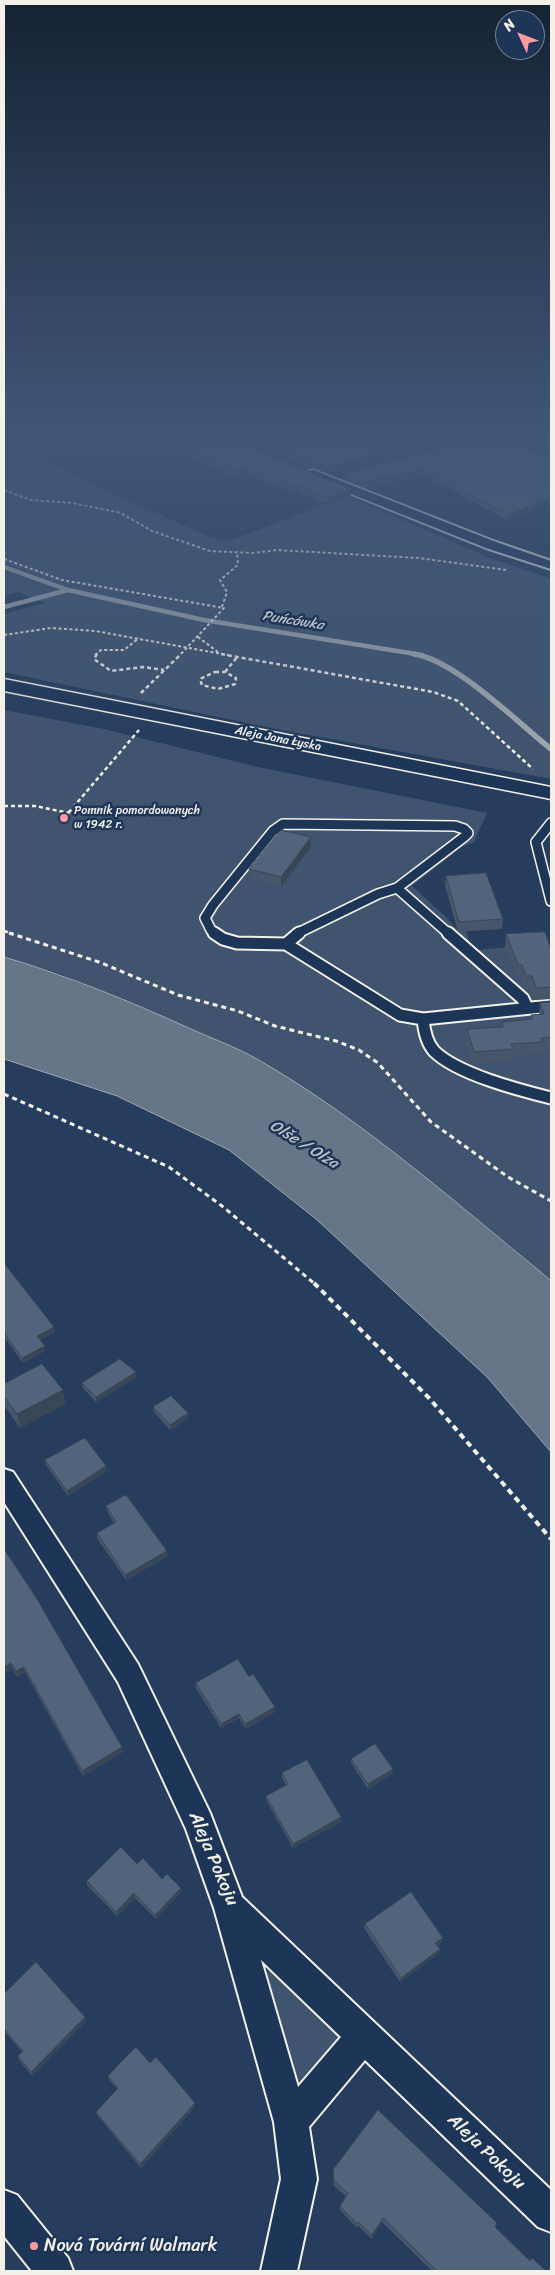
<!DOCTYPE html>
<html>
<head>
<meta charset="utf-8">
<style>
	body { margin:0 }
	#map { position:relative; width:555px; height:2275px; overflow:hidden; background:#263d5d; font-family:Sriracha,sans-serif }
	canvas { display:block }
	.frame { position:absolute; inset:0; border:5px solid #f4f1e8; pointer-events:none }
	.north { position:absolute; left:495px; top:10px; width:50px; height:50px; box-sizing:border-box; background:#1d3557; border:1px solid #738091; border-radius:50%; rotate:313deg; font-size:14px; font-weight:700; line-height:20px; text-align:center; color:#f4f1e8 }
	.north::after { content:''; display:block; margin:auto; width:18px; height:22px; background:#ff9aa2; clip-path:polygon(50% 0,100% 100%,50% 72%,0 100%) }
</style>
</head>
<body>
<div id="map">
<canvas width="555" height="2275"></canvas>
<div class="frame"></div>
<div class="north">N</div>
</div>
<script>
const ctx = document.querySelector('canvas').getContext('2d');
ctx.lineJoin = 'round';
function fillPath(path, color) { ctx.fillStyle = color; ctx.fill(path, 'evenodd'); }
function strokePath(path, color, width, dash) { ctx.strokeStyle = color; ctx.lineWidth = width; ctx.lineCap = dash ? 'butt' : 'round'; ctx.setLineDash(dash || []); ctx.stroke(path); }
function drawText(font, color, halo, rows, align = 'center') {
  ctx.font = font + ' Sriracha,sans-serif'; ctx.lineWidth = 5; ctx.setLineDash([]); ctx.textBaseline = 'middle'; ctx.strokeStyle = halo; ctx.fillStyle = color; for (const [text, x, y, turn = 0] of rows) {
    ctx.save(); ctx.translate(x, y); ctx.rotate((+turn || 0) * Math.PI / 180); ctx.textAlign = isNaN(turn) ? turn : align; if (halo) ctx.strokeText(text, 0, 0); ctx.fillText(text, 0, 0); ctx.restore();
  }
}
fillPath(new Path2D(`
	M 4,432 L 8,432 C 64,478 146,507 212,538 L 229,541 L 347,496 L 490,558 L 551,579 L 551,779 L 276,729 L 4,672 L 4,614 L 45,603 L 18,592 L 4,596 Z
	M 4,710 L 104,729 L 258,767 L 487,813 L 474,842 L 462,847 L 412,886 L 447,918 L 458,931 L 466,931 L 471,946 L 475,950 L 543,944 L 551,965 L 551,1281 L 394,1153 L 325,1103 L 256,1058 L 154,1013 L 61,974 L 4,957 Z
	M 271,1969 L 339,2037 L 298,2087 L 262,1978 Z`), '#40546f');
const water = new Path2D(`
	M 4,957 C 69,976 129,1001 191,1029 C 213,1039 236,1047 257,1059 C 360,1118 450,1198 542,1273 L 551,1281 L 551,1452 L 487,1377 L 316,1219 L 229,1150 L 117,1096 L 4,1059 Z`);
fillPath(water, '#677588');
strokePath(water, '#9fa7ae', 1);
strokePath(new Path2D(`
	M 4,567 L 68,590
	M 4,607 L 68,590 L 204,620 L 422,655`), '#9fa7ae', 4.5);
strokePath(new Path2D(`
	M 414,654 C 455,660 517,722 551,749`), '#9fa7ae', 5.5);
const serviceFar1 = new Path2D(`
	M 551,823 L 536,842 L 551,901
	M 216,934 L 211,930 L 205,918 L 213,905 L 273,831 L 283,824 L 455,826 L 464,829 L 468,833 L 464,837 L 397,888 L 449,934
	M 296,934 L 378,894 L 397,888`);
const service = new Path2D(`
	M 214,933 L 223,939 L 237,943 L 286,944 L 400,1015 L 423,1019 L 551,1006
	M 448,933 L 523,999 L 527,1008
	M 286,944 L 299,933
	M 423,1019 C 424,1030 426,1042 434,1051 C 457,1074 519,1090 551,1098`);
const minor = new Path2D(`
	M 487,432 L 507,432 L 505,434 L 463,447 L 457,443 L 459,440 Z
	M 313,470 L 496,542 L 551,561 L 551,569 L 486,548 L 309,477 L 307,474 L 309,471 Z
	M 4,1469 L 13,1472 L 138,1664 L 210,1813 L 242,1897 L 551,2190 L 551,2232 L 538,2227 L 365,2060 L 309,2127 L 317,2179 L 297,2271 L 261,2271 L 281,2179 L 274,2122 L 214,1908 L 186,1829 L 118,1682 L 4,1502 ZM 261,1960 L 341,2037 L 298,2087 Z
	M 4,2190 L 17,2195 L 68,2258 L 73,2271 L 32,2271 L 4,2236 Z`);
const tertiary = new Path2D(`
	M 4,679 L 551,787 L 551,799 L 4,691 Z`);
strokePath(serviceFar1, '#f4f1e8', 12);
strokePath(service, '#f4f1e8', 15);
strokePath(minor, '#f4f1e8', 4);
strokePath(tertiary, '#f4f1e8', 3);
strokePath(new Path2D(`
	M 4,490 L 31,500 L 73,503 L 121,513 L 152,531 L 210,551 L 253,553 L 277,550 L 419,558 L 506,570
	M 4,559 L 62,580 L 224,608 L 180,655
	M 222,607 L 227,592 L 220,580 L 238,565 L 237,552
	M 4,635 L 51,628 L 95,631 L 228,655
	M 198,637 L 218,652
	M 95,655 L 101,650 L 124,650 L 139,638`), '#f4f1e8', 2, [3, 2.5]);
strokePath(new Path2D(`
	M 97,654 L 94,659 L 111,671 L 143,667 L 164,670
	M 221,654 L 433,692 L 458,701 L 533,769
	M 215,672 L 225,672 L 236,678 L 235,684 L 218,689 L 202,685 L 200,679 Z
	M 225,672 L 238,656
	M 141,693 L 181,654
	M 4,806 L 35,806 L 69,813
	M 64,818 L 139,730
	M 4,931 L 13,934`), '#f4f1e8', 2.5, [4, 3]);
strokePath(new Path2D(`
	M 9,933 L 99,962 L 178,995 L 238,1011 L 275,1026 L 336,1041 L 359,1050 L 378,1063 L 431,1122 L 508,1177 L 551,1201
	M 4,1094 L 169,1167 L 222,1206 L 315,1284`), '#f4f1e8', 3, [5, 4]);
strokePath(new Path2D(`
	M 314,1283 L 429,1398 L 551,1539`), '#f4f1e8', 4, [6, 4.5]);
strokePath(serviceFar1, '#1d3557', 9);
strokePath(service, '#1d3557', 11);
fillPath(minor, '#1d3557');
fillPath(tertiary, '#1d3557');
fillPath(new Path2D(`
	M 225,432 L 477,432 L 327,473 Z
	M 506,432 L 551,432 L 551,454 L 506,435 Z
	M 139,433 L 351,495 L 327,504 L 299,492 L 294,494 L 246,473 L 236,477 L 180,453 L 168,454 L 139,439 Z
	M 551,459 L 551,503 L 508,521 L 425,475 L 388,484 L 384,482 L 367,489 L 345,480 L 345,474 Z
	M 311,837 L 311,847 L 281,887 L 250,878 L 249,869 Z
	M 446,876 L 503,919 L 502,929 L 458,932 L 445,885 Z
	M 506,934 L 551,949 L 551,999 L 534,1000 L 530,988 L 524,988 L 521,976 L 517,977 L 505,946 Z
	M 551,1002 L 551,1049 L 542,1050 L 541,1054 L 512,1056 L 511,1061 L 473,1064 L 466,1041 L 467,1029 L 501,1027 L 502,1022 L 531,1020 L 531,1015 L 539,1015 L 540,1003 Z
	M 4,1263 L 55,1332 L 40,1340 L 45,1346 L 45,1351 L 23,1363 L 4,1337 Z
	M 137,1377 L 96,1402 L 83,1388 L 82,1383 Z
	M 4,1384 L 63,1390 L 65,1404 L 20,1428 L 4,1405 Z
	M 153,1407 L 188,1413 L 188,1418 L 170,1430 L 154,1412 Z
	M 45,1460 L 106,1471 L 68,1496 L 46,1465 Z
	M 106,1506 L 168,1556 L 126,1580 L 97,1538 L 97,1533 L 114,1523 L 107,1511 Z
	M 4,1549 L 122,1747 L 123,1752 L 83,1776 L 25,1672 L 17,1677 L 13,1669 L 4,1674 Z
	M 249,1677 L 275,1712 L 246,1729 L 239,1718 L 221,1728 L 196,1688 L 196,1683 Z
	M 351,1759 L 393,1769 L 392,1774 L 368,1789 L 351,1763 Z
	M 282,1773 L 341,1817 L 341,1822 L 293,1848 L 266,1800 L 266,1796 L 286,1785 L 282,1778 Z
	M 137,1864 L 162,1879 L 181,1892 L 156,1919 L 135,1898 L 117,1916 L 87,1885 L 87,1881 Z
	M 365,1924 L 443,1938 L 442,1942 L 437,1946 L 440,1949 L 439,1953 L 400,1982 L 364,1928 Z
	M 4,1994 L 85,2017 L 86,2021 L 32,2076 L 19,2060 L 18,2056 L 22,2052 L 4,2031 Z
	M 150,2063 L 195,2107 L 141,2168 L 97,2115 L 96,2112 L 117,2089 L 109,2080 L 108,2076 Z
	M 333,2170 L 495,2227 L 530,2261 L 546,2271 L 432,2271 L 382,2222 L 372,2239 L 358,2226 L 357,2228 L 340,2210 L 340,2206 L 346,2196 L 334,2186 Z`), '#47566a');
fillPath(new Path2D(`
	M 458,432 L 477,432 L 327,473 L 327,467 Z
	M 180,447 L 180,453 L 168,454 L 168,448 Z
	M 246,467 L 246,473 L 236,477 L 236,471 Z
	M 425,468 L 425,475 L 388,484 L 388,478 Z
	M 384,476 L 384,482 L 367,489 L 367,483 Z
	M 300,486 L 299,492 L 294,494 L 294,488 Z
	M 351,489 L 351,495 L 327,504 L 328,498 Z
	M 551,497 L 551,503 L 508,521 L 508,515 Z
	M 311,837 L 311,847 L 281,887 L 281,877 Z
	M 54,1327 L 55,1332 L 38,1342 L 37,1336 Z
	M 45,1346 L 45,1351 L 23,1363 L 22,1358 Z
	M 136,1372 L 137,1377 L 96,1402 L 96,1397 Z
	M 63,1390 L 65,1404 L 20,1428 L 17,1414 Z
	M 188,1413 L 188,1418 L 170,1430 L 170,1425 Z
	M 106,1466 L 106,1471 L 68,1496 L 67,1491 Z
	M 167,1551 L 168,1556 L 126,1580 L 125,1575 Z
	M 11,1663 L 13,1669 L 4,1674 L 4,1667 Z
	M 24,1667 L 25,1672 L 17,1677 L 16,1671 Z
	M 275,1707 L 275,1712 L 246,1729 L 245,1724 Z
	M 239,1714 L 239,1718 L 221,1728 L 221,1724 Z
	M 122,1747 L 123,1752 L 83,1776 L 82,1771 Z
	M 393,1769 L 392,1774 L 368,1789 L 368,1784 Z
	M 341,1817 L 341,1822 L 293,1848 L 293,1844 Z
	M 181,1888 L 181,1892 L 156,1919 L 155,1915 Z
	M 134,1893 L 135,1898 L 117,1916 L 116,1912 Z
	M 443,1938 L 442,1942 L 435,1947 L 435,1943 Z
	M 440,1949 L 439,1953 L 400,1982 L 401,1978 Z
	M 85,2017 L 86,2021 L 32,2076 L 31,2072 Z
	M 195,2103 L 195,2107 L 141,2168 L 140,2164 Z
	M 383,2218 L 382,2222 L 372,2239 L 372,2235 Z`), '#394656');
const building = new Path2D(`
	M 141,432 L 212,432 L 351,489 L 328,498 L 300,486 L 294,488 L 246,467 L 236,471 L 180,447 L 168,448 L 139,433 Z
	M 240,432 L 381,432 L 393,439 L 387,432 L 458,432 L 327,467 Z
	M 515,432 L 551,432 L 551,448 Z
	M 490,435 L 551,459 L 551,497 L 508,515 L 425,468 L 388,478 L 384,476 L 367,483 L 345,474 Z
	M 281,830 L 311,837 L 281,877 L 249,869 Z
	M 486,873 L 503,919 L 459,922 L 446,876 Z
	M 545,932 L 551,949 L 551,987 L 536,988 L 532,976 L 526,976 L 522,965 L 518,965 L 506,934 Z
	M 551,1002 L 551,1037 L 541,1038 L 543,1042 L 511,1044 L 513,1049 L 474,1052 L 467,1029 L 503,1027 L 502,1022 L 533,1019 L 531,1015 L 544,1014 L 540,1003 Z
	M 4,1263 L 54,1327 L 37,1336 L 45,1346 L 22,1358 L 4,1333 Z
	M 120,1359 L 136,1372 L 96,1397 L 82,1383 Z
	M 42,1364 L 63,1390 L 17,1414 L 4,1396 L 4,1384 Z
	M 171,1396 L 188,1413 L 170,1425 L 153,1407 Z
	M 85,1438 L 106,1466 L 67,1491 L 45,1460 Z
	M 126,1495 L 167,1551 L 125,1575 L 97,1533 L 116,1522 L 106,1506 Z
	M 4,1549 L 37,1599 L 122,1747 L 82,1771 L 24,1667 L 16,1671 L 11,1663 L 4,1667 Z
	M 238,1659 L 249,1677 L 253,1674 L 275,1707 L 245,1724 L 239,1714 L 221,1724 L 196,1683 Z
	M 375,1744 L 393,1769 L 368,1784 L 351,1759 Z
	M 307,1760 L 341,1817 L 293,1844 L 266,1796 L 288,1784 L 282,1773 Z
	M 121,1847 L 137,1864 L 143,1858 L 162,1879 L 167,1874 L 181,1888 L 155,1915 L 134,1893 L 116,1912 L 87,1881 Z
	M 411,1892 L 443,1938 L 435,1943 L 440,1949 L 401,1978 L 365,1924 Z
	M 36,1962 L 85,2017 L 31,2072 L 18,2056 L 23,2051 L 4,2029 L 4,1994 Z
	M 136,2047 L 150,2063 L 156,2057 L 195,2103 L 140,2164 L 96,2112 L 118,2088 L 108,2076 Z
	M 378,2110 L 497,2223 L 495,2227 L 530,2261 L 532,2258 L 546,2271 L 437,2271 L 383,2218 L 372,2235 L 358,2222 L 357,2224 L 340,2206 L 348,2193 L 334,2181 L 333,2170 Z`);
fillPath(building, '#52647b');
strokePath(building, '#394656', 1);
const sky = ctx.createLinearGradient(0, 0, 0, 751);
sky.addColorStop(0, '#152233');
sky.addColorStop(0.58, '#415778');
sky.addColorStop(1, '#41577800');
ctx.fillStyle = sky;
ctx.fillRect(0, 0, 555, 751);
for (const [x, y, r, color] of [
	[64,818,5,"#ff9aa2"],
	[34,2246,5,"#ff9aa2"]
]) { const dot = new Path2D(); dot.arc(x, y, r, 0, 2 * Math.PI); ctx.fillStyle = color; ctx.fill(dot); strokePath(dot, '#1d3557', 2); }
drawText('12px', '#f4f1e8', '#1d3557', [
	["Aleja Jana Łyska",278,739,11]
]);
drawText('12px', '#f4f1e8', '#1d3557', [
	["Pomnik pomordowanych",74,811],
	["w 1942 r.",74,825]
], 'left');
drawText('italic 14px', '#bcbfc2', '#1d3557', [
	["Puńcówka",293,621,9]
]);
drawText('italic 16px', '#bcbfc2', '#1d3557', [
	["Olše / Olza",304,1145,32]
]);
drawText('18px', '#f4f1e8', '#1d3557', [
	["Aleja Pokoju",213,1859,67],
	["Aleja Pokoju",486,2152,44]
]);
drawText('18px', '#f4f1e8', '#1d3557', [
	["Nová Tovární Walmark",44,2246]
], 'left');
</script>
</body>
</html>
